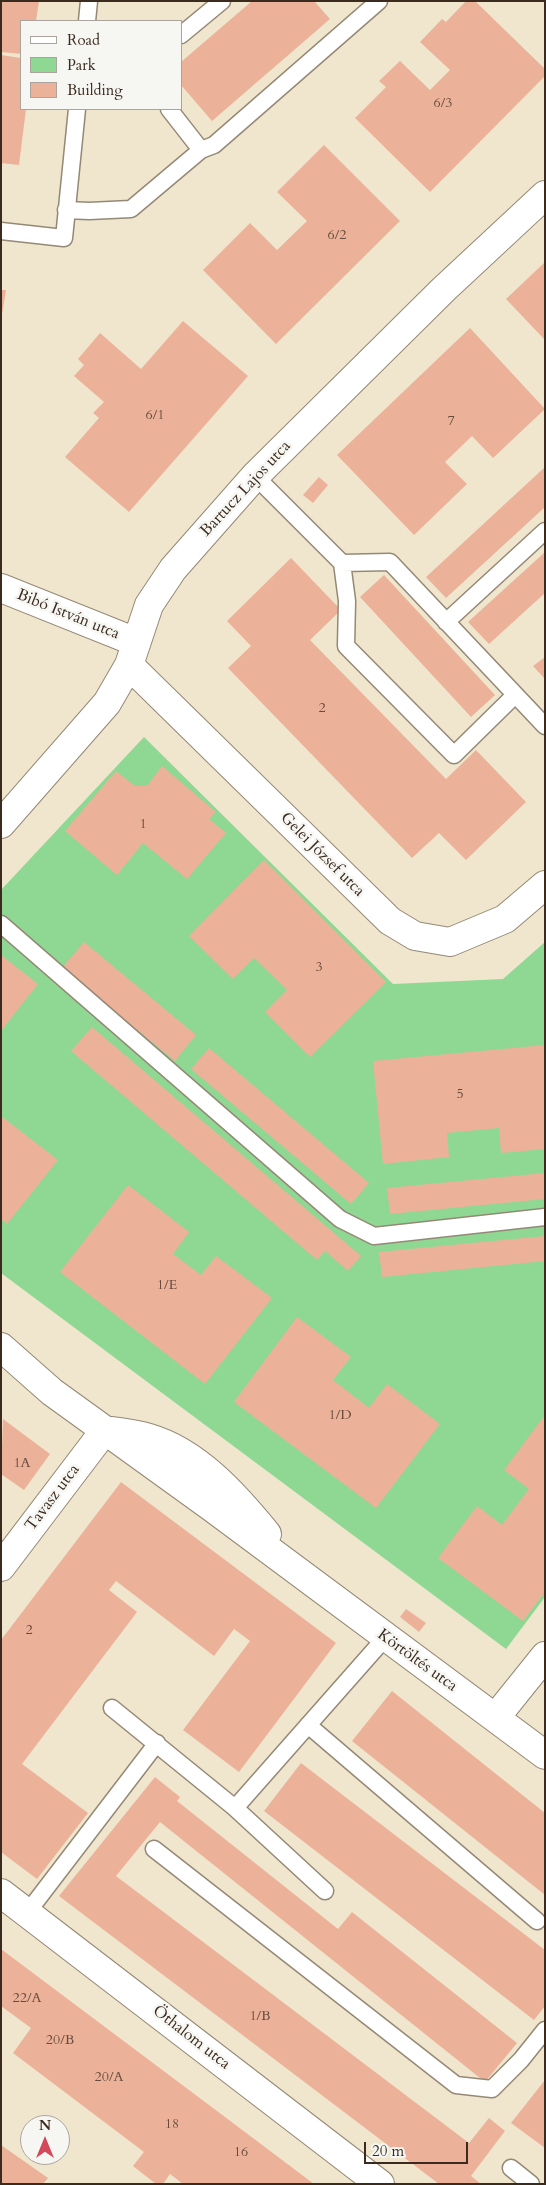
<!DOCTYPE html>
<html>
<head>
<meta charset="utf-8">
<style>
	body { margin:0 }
	#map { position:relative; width:546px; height:2185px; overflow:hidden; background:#efe6cd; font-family:Cardo,serif }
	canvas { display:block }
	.frame { position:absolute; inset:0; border:2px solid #3b2a1e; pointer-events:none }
	.legend { position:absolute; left:20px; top:20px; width:162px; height:90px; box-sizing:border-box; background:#f6f6f2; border:1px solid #aba49d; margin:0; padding:6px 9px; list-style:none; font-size:15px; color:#3b2a1e }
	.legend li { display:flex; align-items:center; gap:10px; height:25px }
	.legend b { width:25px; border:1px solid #aba49d }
	.north { position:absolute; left:20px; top:2115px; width:50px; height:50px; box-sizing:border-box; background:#f6f6f2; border:1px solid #aba49d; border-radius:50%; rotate:0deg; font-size:14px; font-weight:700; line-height:20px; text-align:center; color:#3b2a1e }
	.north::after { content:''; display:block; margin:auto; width:18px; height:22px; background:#d1495b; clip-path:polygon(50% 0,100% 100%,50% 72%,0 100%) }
	.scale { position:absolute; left:364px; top:2142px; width:104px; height:22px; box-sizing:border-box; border:2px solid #3b2a1e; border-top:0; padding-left:6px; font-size:15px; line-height:18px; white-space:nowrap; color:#3b2a1e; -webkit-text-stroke:4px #f6f6f2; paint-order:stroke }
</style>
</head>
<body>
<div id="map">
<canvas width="546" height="2185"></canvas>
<div class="frame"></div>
<ul class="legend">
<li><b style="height:6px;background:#fff"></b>Road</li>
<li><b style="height:14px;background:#8ed893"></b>Park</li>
<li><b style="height:14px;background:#ecb299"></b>Building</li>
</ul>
<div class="north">N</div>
<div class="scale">20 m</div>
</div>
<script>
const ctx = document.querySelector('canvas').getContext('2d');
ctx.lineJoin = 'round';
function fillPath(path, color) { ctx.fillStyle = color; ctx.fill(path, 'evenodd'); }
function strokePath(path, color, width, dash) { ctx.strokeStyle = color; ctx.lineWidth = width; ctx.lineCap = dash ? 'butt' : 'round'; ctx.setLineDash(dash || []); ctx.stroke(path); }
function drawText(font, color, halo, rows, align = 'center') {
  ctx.font = font + ' Cardo,serif'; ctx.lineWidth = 5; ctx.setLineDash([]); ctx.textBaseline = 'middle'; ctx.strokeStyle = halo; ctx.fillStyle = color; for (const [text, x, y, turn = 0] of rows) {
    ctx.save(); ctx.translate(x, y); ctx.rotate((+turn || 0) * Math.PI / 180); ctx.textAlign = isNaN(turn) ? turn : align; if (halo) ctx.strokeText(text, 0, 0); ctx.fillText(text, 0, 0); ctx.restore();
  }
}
fillPath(new Path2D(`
	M 144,737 L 393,984 L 503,979 L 545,942 L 545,1597 L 506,1649 L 1,1273 L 1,890 Z`), '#8ed893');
fillPath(new Path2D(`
	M 1,1 L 39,1 L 36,21 L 21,21 L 21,54 L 1,52 Z
	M 252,1 L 314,1 L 330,19 L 212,121 L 181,85 L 181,62 Z
	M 466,1 L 475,1 L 545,69 L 545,76 L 430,192 L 355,118 L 386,87 L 379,81 L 400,61 L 430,90 L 450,70 L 420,42 L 442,19 L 446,22 Z
	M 1,55 L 21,58 L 21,109 L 26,109 L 19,165 L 1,163 Z
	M 324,145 L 400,221 L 276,344 L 203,270 L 250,223 L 277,250 L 307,221 L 277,192 Z
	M 545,262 L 545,340 L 506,299 Z
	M 1,290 L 6,290 L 2,314 L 1,314 Z
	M 183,321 L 248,376 L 129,512 L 65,457 L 99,418 L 93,413 L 104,402 L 74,376 L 84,365 L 78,359 L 100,333 L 141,369 Z
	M 470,328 L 545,409 L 493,458 L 472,436 L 445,462 L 467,484 L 414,535 L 337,455 Z
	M 545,467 L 545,507 L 446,598 L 426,577 Z
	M 319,477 L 328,485 L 313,503 L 303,495 Z
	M 545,552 L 545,593 L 489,644 L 468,622 Z
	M 291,558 L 341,610 L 310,640 L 446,779 L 476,750 L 526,802 L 466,860 L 439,833 L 412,858 L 228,668 L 251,646 L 227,621 Z
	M 384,575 L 495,695 L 471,717 L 360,597 Z
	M 545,657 L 545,679 L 533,666 Z
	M 162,766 L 216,812 L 209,819 L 226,833 L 187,879 L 143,843 L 117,875 L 65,831 L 116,771 L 135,786 L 147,786 Z
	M 264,860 L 386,982 L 310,1057 L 265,1012 L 287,990 L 254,958 L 233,979 L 189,936 Z
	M 84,942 L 196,1035 L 175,1061 L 62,968 Z
	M 1,955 L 38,984 L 1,1031 Z
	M 92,1027 L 361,1256 L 348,1271 L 325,1251 L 317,1260 L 71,1051 Z
	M 545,1045 L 545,1149 L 501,1153 L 499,1128 L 447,1133 L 449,1157 L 383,1164 L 373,1061 Z
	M 209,1048 L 369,1183 L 351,1204 L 191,1069 Z
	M 1,1116 L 58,1160 L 7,1224 L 1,1219 Z
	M 545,1173 L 545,1199 L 390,1214 L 387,1188 Z
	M 128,1185 L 189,1232 L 173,1254 L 201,1275 L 216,1256 L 272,1298 L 205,1384 L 60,1272 Z
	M 545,1236 L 545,1261 L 382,1277 L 379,1252 Z
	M 297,1317 L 351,1357 L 333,1380 L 369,1408 L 387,1384 L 440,1424 L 376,1508 L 234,1402 Z
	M 545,1415 L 545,1592 L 523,1621 L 438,1558 L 477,1506 L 502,1525 L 529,1489 L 504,1470 Z
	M 3,1419 L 50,1454 L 24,1490 L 1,1474 Z
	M 121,1482 L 336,1643 L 239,1772 L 183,1730 L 250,1641 L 234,1629 L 214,1656 L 116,1581 L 109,1590 L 137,1612 L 22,1764 L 88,1813 L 37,1879 L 1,1852 L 1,1640 Z
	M 406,1609 L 426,1623 L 419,1632 L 400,1617 Z
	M 392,1691 L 545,1813 L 545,1895 L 352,1741 Z
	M 301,1763 L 545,1950 L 545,2006 L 534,2020 L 264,1811 Z
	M 155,1777 L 180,1797 L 177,1801 L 338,1929 L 352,1912 L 517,2043 L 485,2082 L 160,1822 L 116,1876 L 469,2143 L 489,2118 L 505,2131 L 471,2176 L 481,2184 L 439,2184 L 59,1896 Z
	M 1,1949 L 233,2123 L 314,2184 L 183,2184 L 170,2174 L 163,2184 L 156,2184 L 133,2166 L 144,2152 L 13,2053 L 31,2028 L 1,2006 Z
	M 545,2080 L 545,2148 L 511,2123 Z
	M 1,2145 L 48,2178 L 43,2184 L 1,2184 Z`), '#ecb299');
const service = new Path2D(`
	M 87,21 L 89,1
	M 181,35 L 222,1
	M 169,109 L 201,150
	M 66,210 L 89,211 L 131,209 L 201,150 L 214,145 L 379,1
	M 1,231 L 64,238 L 77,109
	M 255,476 L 342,563 L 390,562 L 545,726
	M 342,563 L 347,601 L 346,646 L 454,755 L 515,695
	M 446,622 L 545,531
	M 1,924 L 340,1219 L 374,1236 L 545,1217
	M 112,1708 L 235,1808 L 385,1638
	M 308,1725 L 537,1921
	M 235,1808 L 325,1891
	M 154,1849 L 456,2085 L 492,2089 L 521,2060 L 545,2030
	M 27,1913 L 157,1743
	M 511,2168 L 531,2184`);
const minor = new Path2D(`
	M 1,588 L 136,642
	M 129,665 L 390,921 L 415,936 L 450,942 L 505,919 L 545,885
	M 1,824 L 107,703 L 129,665 L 149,605 L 173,569 L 255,476 L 444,289 L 545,195
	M 1,1347 L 52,1392 L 214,1509 L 545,1755
	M 112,1431 C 124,1433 137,1434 149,1438 C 197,1452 236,1496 267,1534
	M 1,1567 L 105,1430
	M 496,1717 L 545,1656
	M 1,1893 L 380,2184`);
strokePath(service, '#958876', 19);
strokePath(minor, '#958876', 30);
strokePath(service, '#fff', 16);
strokePath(minor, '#fff', 28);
drawText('14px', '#674c3d', null, [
	["6/3",443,104],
	["6/2",337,236],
	["6/1",155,416],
	["7",451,422],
	["2",322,709],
	["1",143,825],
	["3",319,968],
	["5",460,1095],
	["1/E",167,1286],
	["1/D",340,1416],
	["1A",22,1464],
	["2",29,1631],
	["22/A",27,1999],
	["1/B",260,2017],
	["20/B",60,2041],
	["20/A",109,2078],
	["18",172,2125],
	["16",241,2153]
]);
drawText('16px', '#3b2a1e', '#f6f6f2', [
	["Bartucz Lajos utca",246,489,-47],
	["Bibó István utca",68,615,22],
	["Gelei József utca",322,855,45],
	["Tavasz utca",53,1498,-53],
	["Körtöltés utca",417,1661,36],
	["Öthalom utca",191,2038,38]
]);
</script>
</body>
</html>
